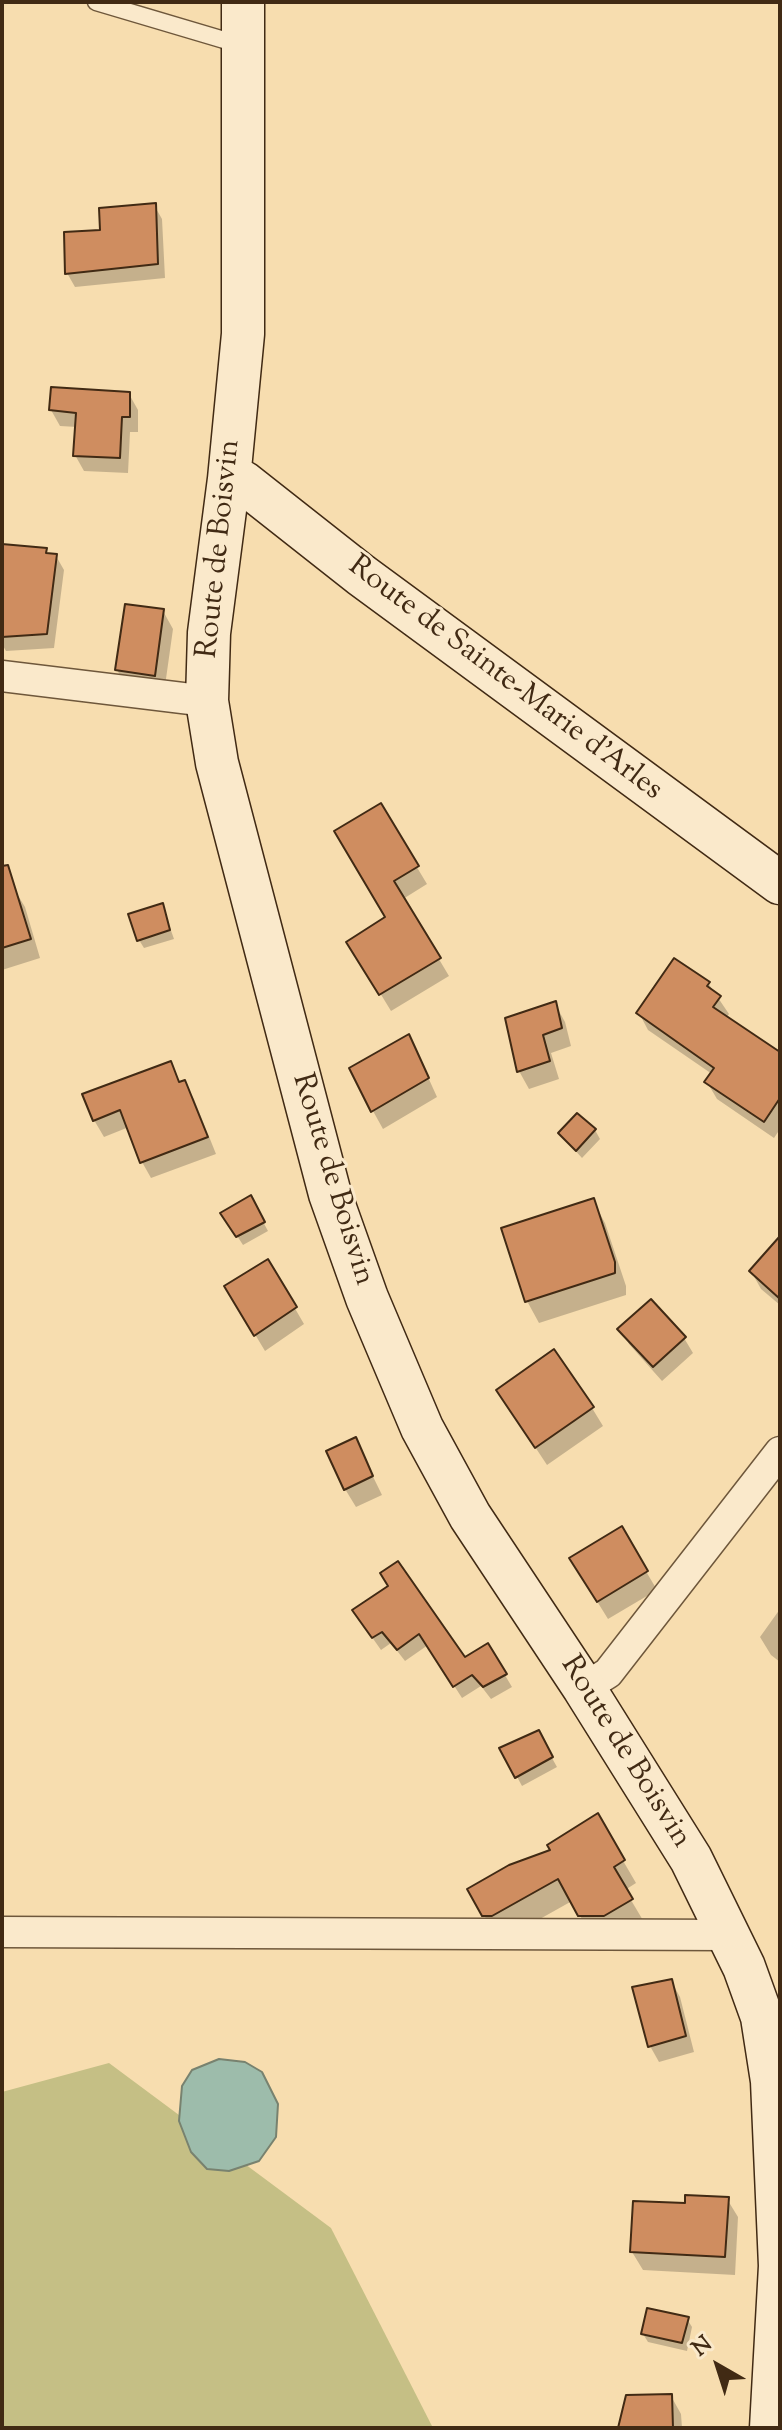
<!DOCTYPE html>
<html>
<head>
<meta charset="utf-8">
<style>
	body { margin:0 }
	#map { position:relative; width:782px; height:2430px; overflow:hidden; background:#f7ddaf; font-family:"Sorts Mill Goudy",serif }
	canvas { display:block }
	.frame { position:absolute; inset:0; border:4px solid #412a14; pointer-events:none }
	.north { position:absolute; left:678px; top:2326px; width:80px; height:80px; -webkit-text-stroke:6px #fae9cb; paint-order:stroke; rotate:321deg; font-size:22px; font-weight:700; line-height:32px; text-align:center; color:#412a14 }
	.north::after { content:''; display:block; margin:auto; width:28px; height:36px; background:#412a14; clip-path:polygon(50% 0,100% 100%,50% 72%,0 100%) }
</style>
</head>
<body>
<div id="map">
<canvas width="782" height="2430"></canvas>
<div class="frame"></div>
<div class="north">N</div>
</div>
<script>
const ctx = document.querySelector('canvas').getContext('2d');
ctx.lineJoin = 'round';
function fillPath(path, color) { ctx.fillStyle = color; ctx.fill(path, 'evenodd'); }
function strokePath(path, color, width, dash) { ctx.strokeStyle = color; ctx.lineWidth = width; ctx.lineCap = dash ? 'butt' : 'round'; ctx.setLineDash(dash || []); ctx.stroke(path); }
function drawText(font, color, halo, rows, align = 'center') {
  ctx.font = font + ' "Sorts Mill Goudy",serif'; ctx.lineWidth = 6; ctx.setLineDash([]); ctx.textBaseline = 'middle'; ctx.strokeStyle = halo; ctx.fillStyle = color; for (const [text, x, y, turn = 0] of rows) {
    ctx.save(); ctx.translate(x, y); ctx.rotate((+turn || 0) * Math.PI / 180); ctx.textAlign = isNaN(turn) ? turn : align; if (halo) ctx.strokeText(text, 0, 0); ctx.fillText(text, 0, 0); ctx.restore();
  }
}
fillPath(new Path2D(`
	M 109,2063 L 331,2228 L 433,2428 L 2,2428 L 2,2092 Z`), '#c5bf85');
const water = new Path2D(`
	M 219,2059 L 245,2062 L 262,2072 L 278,2104 L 276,2137 L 259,2161 L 229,2171 L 207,2169 L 191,2152 L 179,2121 L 182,2086 L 192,2070 Z`);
fillPath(water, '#9dbcab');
strokePath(water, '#78826f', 2);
fillPath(new Path2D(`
	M 154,205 L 162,219 L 165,278 L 75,287 L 67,273 L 103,232 Z
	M 129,394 L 138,410 L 138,432 L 130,432 L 128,473 L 84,471 L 75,455 L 77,427 L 60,426 L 51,410 Z
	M 2,546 L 45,550 L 48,555 L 56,556 L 64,570 L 54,648 L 6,651 L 2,644 Z
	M 163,611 L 173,629 L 164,693 L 128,688 L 117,670 Z
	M 380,806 L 427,884 L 403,899 L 449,976 L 391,1011 L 349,942 L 388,918 Z
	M 14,889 L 25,907 L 40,958 L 2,970 L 2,893 Z
	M 162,905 L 174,939 L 144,948 L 139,940 Z
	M 708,983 L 729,1014 L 726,1018 L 780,1054 L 780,1129 L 774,1138 L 717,1099 L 707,1082 L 712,1074 L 648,1030 L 639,1013 Z
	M 555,1004 L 565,1022 L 571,1046 L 551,1053 L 559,1079 L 529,1089 L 519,1071 Z
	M 418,1055 L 437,1097 L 383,1129 L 373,1111 Z
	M 170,1063 L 181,1084 L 184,1082 L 194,1099 L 216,1154 L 151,1178 L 142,1162 L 129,1127 L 104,1137 L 94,1120 Z
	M 595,1130 L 600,1139 L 582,1158 L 560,1134 Z
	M 250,1198 L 268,1231 L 243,1245 L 228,1222 Z
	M 593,1201 L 605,1223 L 626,1286 L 626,1295 L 539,1323 L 527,1301 Z
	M 780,1239 L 780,1305 L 761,1289 L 751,1271 Z
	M 268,1262 L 304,1324 L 265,1351 L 226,1286 Z
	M 620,1329 L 684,1338 L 693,1353 L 662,1381 L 629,1344 Z
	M 498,1391 L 592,1408 L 603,1426 L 547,1465 Z
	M 355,1440 L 382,1495 L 356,1507 L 345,1489 Z
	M 621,1529 L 657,1590 L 608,1619 L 582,1577 Z
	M 390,1587 L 465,1659 L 487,1645 L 512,1687 L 491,1699 L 481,1686 L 462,1698 L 428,1645 L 405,1661 L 391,1643 L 381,1650 L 362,1623 Z
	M 780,1609 L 780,1662 L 771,1655 L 760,1637 Z
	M 538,1733 L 557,1767 L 522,1786 L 502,1749 Z
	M 597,1816 L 636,1883 L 625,1890 L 644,1922 L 593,1939 L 572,1901 L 506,1938 L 497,1938 L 484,1915 L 553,1851 Z
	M 671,1981 L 680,1997 L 694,2052 L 659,2062 L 650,2046 Z
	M 727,2199 L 738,2217 L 735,2275 L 643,2270 L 632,2252 L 687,2206 Z
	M 687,2319 L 692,2327 L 687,2351 L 648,2342 L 643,2334 Z
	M 671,2396 L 681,2414 L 682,2428 L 620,2428 Z`), '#0003');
const building = new Path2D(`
	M 156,203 L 158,264 L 65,274 L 64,232 L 100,230 L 99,208 Z
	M 51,387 L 130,392 L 130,417 L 122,417 L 120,458 L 73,456 L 76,413 L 49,410 Z
	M 2,544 L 47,548 L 46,553 L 57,554 L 47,634 L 2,637 Z
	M 125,604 L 164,609 L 155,676 L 115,670 Z
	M 381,803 L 419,866 L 394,881 L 441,958 L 379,995 L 346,942 L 385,917 L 334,831 Z
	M 8,865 L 31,939 L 2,948 L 2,866 Z
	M 163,903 L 170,930 L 137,941 L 128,914 Z
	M 674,958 L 710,982 L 707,986 L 721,996 L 713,1007 L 780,1052 L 780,1098 L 764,1122 L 704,1082 L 714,1068 L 636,1013 Z
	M 556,1001 L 562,1028 L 543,1035 L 550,1061 L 517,1072 L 505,1018 Z
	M 409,1034 L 429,1078 L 371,1112 L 349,1068 Z
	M 171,1061 L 179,1082 L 185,1080 L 208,1137 L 140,1163 L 120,1110 L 93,1121 L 82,1094 Z
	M 577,1113 L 596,1129 L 576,1151 L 558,1133 Z
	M 251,1195 L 265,1222 L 236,1237 L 220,1213 Z
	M 594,1198 L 615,1262 L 615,1273 L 525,1302 L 501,1228 Z
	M 780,1236 L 780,1299 L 749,1271 Z
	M 268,1259 L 297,1307 L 254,1336 L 224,1286 Z
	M 651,1299 L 686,1337 L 653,1367 L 617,1329 Z
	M 554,1349 L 594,1407 L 535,1448 L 496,1390 Z
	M 356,1437 L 373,1476 L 344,1490 L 326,1451 Z
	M 622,1526 L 648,1571 L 597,1602 L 569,1558 Z
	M 398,1561 L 465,1657 L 488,1643 L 507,1674 L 483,1687 L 472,1675 L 453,1687 L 419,1634 L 397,1650 L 382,1632 L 372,1638 L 352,1610 L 388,1586 L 380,1573 Z
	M 539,1730 L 553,1757 L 515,1778 L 499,1748 Z
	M 598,1813 L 625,1860 L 614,1867 L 633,1899 L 604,1916 L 578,1916 L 558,1879 L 492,1916 L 482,1916 L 467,1889 L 509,1865 L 550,1850 L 547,1845 Z
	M 672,1979 L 686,2036 L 648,2047 L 632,1987 Z
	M 685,2195 L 729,2197 L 725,2257 L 630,2252 L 633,2201 L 685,2203 Z
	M 647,2308 L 689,2317 L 682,2343 L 641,2334 Z
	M 672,2394 L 673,2428 L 618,2428 L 626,2395 Z`);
fillPath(building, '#cf8d60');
strokePath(building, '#412a14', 2);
const lane = new Path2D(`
	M 96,2 L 241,45`);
const street = new Path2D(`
	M 2,676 L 207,701
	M 584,1688 L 608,1673 L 780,1452
	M 2,1932 L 728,1935`);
const secondary = new Path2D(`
	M 243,2 L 243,334 L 229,479 L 209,633 L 207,701 L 217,763 L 330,1194 L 367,1298 L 422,1428 L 470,1516 L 584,1688 L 691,1859 L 744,1967 L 762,2017 L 772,2081 L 780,2266
	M 229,479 L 243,482 L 361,575 L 780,883
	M 771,2428 L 780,2266`);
strokePath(lane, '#6e573b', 19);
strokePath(street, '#6e573b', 33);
strokePath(secondary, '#412a14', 45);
strokePath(lane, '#fae9cb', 16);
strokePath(street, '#fae9cb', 30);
strokePath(secondary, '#fae9cb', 42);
drawText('30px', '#412a14', '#fae9cb', [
	["Route de Boisvin",221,549,-84],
	["Route de Sainte-Marie d'Arles",504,680,37],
	["Route de Boisvin",331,1180,73],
	["Route de Boisvin",624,1753,58]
]);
</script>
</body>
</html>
